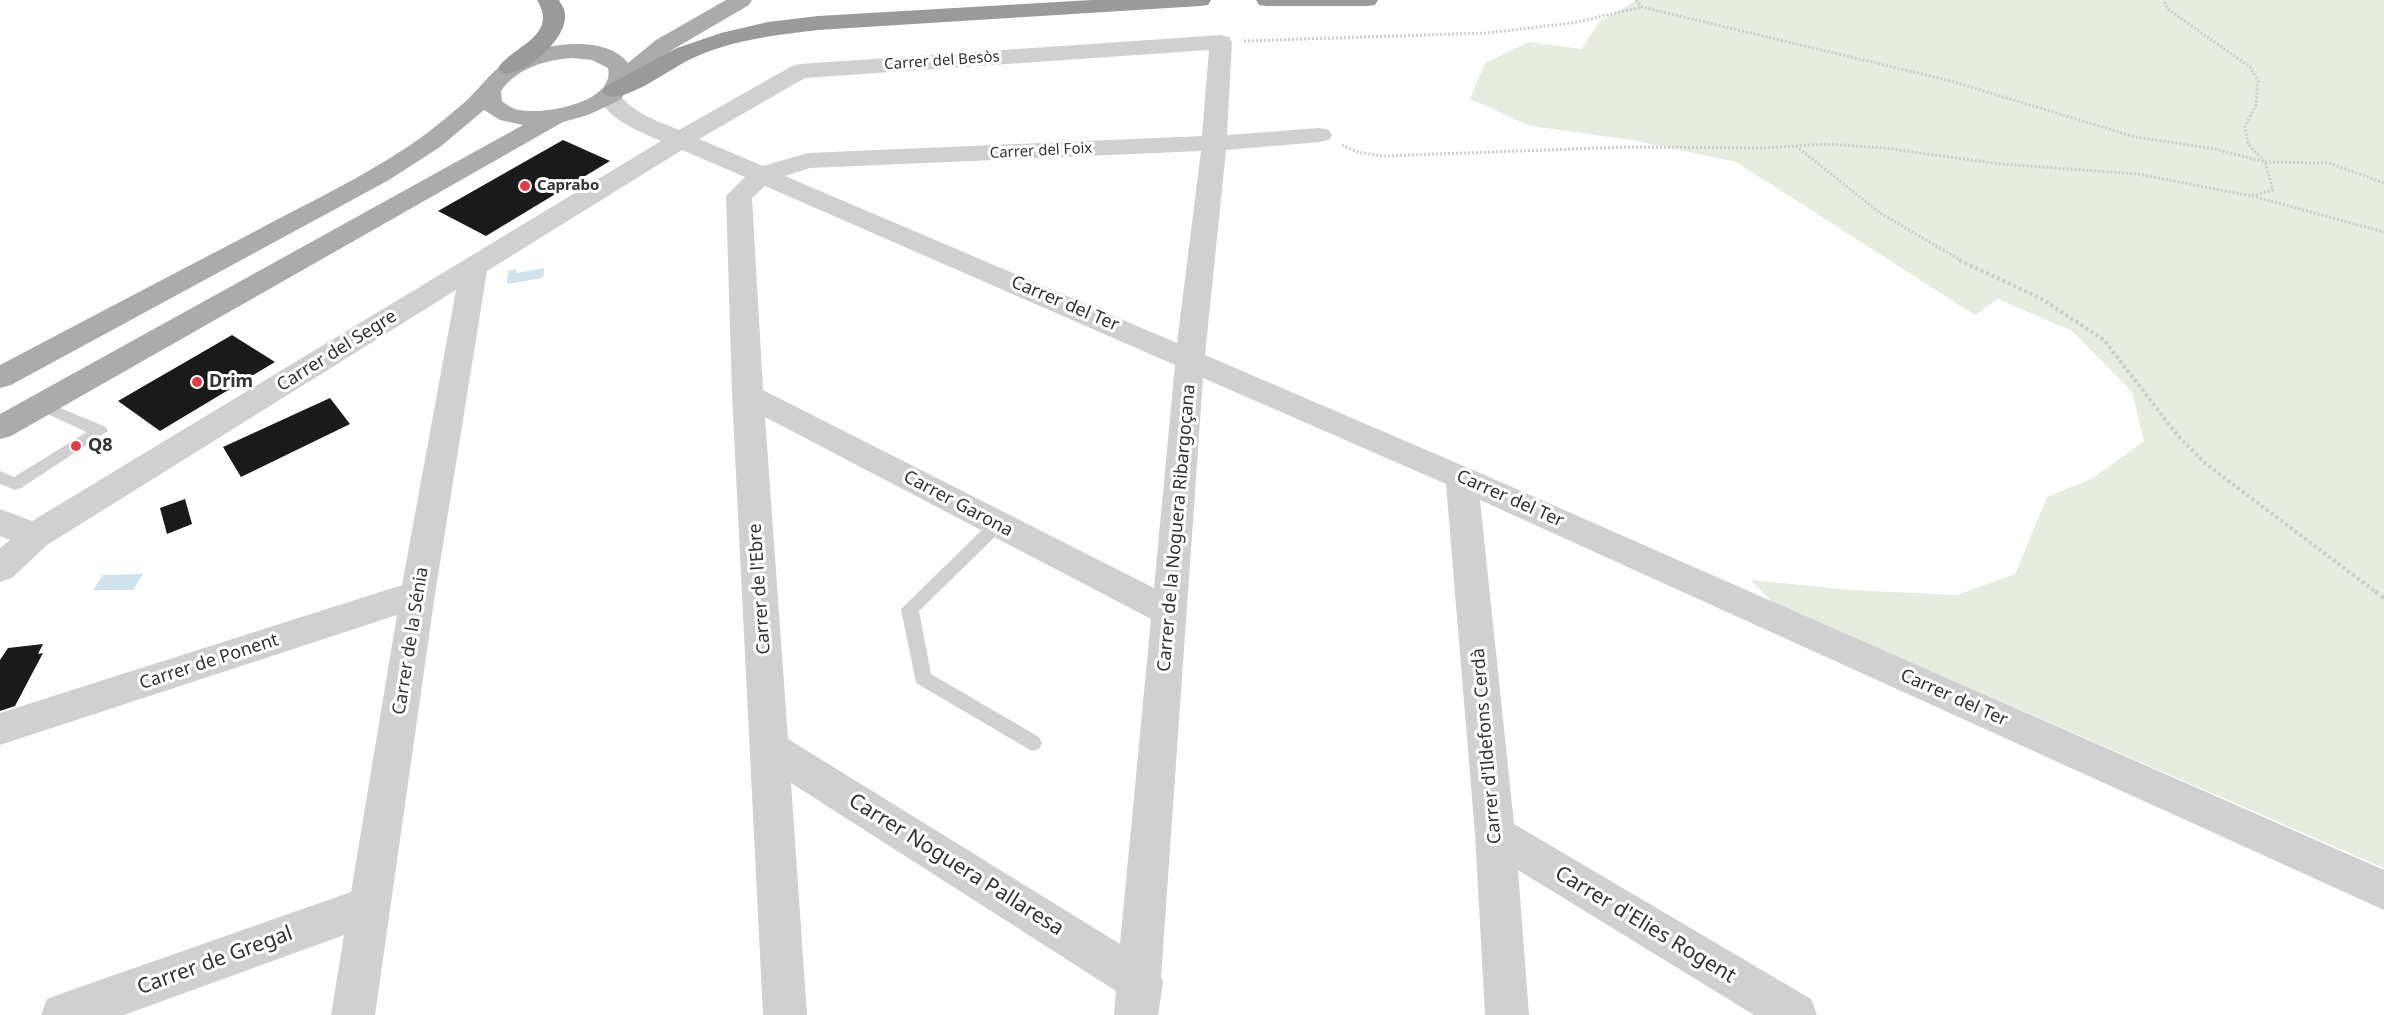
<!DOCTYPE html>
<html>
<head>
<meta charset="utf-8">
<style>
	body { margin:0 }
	canvas { display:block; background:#fff }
</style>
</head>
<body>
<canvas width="2384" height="1015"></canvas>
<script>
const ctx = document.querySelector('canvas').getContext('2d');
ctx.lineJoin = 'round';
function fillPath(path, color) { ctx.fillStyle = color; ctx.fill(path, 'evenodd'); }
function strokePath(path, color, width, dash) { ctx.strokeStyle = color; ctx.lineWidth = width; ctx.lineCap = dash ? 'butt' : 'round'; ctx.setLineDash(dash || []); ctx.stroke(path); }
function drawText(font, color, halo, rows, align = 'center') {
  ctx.font = font + ' "Noto Sans",sans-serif'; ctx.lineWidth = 6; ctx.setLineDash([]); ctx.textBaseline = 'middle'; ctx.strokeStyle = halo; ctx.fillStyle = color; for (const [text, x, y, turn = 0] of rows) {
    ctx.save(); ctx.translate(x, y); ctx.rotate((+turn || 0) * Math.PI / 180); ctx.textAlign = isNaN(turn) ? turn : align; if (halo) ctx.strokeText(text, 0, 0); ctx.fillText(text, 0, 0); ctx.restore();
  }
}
fillPath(new Path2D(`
	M 1638,0 L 2384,0 L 2384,868 L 1772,602 L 1751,580 L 1852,590 L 1957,595 L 2015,574 L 2047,497 L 2093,478 L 2144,441 L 2132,392 L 2072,331 L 1998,299 L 1975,315 L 1736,162 L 1632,140 L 1530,126 L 1470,99 L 1485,63 L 1529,42 L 1582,49 L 1599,22 Z`), '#e6ecdf');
fillPath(new Path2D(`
	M 544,268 L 543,278 L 507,284 L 508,271 L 516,269 L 517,273 Z
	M 143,574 L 133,590 L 93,590 L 103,575 Z`), '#cfe2ee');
fillPath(new Path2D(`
	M 563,140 L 610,161 L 486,236 L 438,211 Z
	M 232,335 L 275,362 L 160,431 L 118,401 Z
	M 330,398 L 350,424 L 241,477 L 223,447 Z
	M 185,499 L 192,524 L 167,534 L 160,508 Z
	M 43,644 L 38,654 L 43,653 L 15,706 L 0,711 L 0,660 L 8,648 Z`), '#1a1a1a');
strokePath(new Path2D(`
	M 1636,0 L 1642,7 L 1951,81 L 2135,137 L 2215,149 L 2265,162 L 2329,163 L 2384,183
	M 1244,41 L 1486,33 L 1572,23 L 1642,7
	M 1342,145 L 1357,152 L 1383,156 L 1628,147 L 1762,148 L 1826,144 L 1884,148 L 2001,164 L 2138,174 L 2251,196 L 2273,190 L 2265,162 L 2248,144 L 2245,127 L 2256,105 L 2258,81 L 2250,67 L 2169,10 L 2163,0
	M 1796,146 L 1880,213 L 1962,261
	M 2252,196 L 2384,232`), '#cdcdcd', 3, [2, 2]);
strokePath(new Path2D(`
	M 1959,260 L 2042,299 L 2104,340 L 2178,436 L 2205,463 L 2377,593`), '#cdcdcd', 4, [3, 3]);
strokePath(new Path2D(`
	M 2375,591 L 2384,598`), '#cdcdcd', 4.5, [4, 4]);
fillPath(new Path2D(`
	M 41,400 L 106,427 L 108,431 L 21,488 L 15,490 L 0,484 L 0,471 L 14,477 L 87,432 L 36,409 L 33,405 L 36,401 Z
	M 997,519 L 1003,521 L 1005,525 L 1003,529 L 919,611 L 931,674 L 1039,737 L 1042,743 L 1039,749 L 1032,751 L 916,683 L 901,609 L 991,521 Z`), '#d0d0d0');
fillPath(new Path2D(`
	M 1221,35 L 1229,37 L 1232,42 L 1227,135 L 1320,128 L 1329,130 L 1332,135 L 1329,140 L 1320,142 L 1226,150 L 1205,355 L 1473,470 L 2384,870 L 2384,910 L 1480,500 L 1514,824 L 1811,999 L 1817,1015 L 1754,1015 L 1518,870 L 1529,1015 L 1485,1015 L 1475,834 L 1446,484 L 1203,378 L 1161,977 L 1163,982 L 1158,1015 L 1114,1015 L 1116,991 L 791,783 L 807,1015 L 763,1015 L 732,394 L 726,196 L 745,177 L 682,150 L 487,271 L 435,594 L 375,1015 L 331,1015 L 344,935 L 124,1015 L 41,1015 L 47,999 L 63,993 L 351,892 L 397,615 L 0,745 L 0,713 L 402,585 L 456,290 L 47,545 L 12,578 L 0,582 L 0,548 L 10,540 L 0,536 L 0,509 L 32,521 L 661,141 C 636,130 611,121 597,96 L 601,91 L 617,91 C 632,113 655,120 679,130 L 792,66 L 800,64 ZM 1209,50 L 1202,136 L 808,153 L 763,166 L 699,139 L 805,78 ZM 1201,151 L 1177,343 L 785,176 L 810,168 ZM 765,186 L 1175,365 L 1154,588 L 763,390 L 752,198 ZM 765,417 L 1151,619 L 1120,944 L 788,739 Z`), '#d0d0d0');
fillPath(new Path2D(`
	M 726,0 L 752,0 L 749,5 L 672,50 L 632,83 L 620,100 L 588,115 L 563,122 L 11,436 L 0,439 L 0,414 L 523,125 L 500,120 L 484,110 L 440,147 L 389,180 L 11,385 L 0,388 L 0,365 C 83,321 166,278 250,234 C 296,209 345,186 390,158 C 417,142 442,122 466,101 C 485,83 495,65 520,55 C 548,43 607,35 628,63 L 656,40 ZM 572,58 L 592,60 L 608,68 C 616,103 543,115 519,110 C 513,109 507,105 502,101 L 501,91 C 517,68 545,60 572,58 Z`), '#ababab');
fillPath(new Path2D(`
	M 537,0 L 559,0 C 562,6 566,10 565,18 C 565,40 523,78 502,73 L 498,68 C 514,45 559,36 537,0 Z
	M 1092,0 L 1211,0 L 1208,5 L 1200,6 L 818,30 C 775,35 732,40 693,58 C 670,68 629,102 606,96 L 602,91 L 606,86 L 677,48 L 721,33 L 768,22 L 818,16 Z
	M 1256,0 L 1378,0 L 1375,5 L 1367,6 L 1267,6 L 1259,5 Z`), '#9a9a9a');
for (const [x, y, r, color] of [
	[525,186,6,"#e63946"],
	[197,382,6,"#e63946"],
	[76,446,6,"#e63946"]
]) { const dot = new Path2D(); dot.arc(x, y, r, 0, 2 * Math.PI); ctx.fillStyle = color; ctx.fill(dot); strokePath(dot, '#fff', 2); }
drawText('15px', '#333', '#fff', [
	["Carrer del Besòs",942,61,-4],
	["Carrer del Foix",1041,151,-3]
]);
drawText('bold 15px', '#333', '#fff', [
	["Caprabo",537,186]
], 'left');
drawText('18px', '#333', '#fff', [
	["Carrer del Ter",1065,304,23],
	["Carrer del Segre",337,351,-32],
	["Carrer del Ter",1510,499,24],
	["Carrer Garona",958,504,28],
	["Carrer de la Noguera Ribargoçana",1177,528,-85],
	["Carrer de l'Ebre",760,589,-94],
	["Carrer de la Sénia",411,641,-81],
	["Carrer de Ponent",209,662,-18],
	["Carrer del Ter",1954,698,24],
	["Carrer d'Ildefons Cerdà",1487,746,-95]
]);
drawText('bold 18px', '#333', '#fff', [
	["Drim",209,382],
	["Q8",88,446]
], 'left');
drawText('21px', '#333', '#fff', [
	["Carrer Noguera Pallaresa",956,865,32],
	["Carrer d'Elies Rogent",1645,925,31],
	["Carrer de Gregal",215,961,-20]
]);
</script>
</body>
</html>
